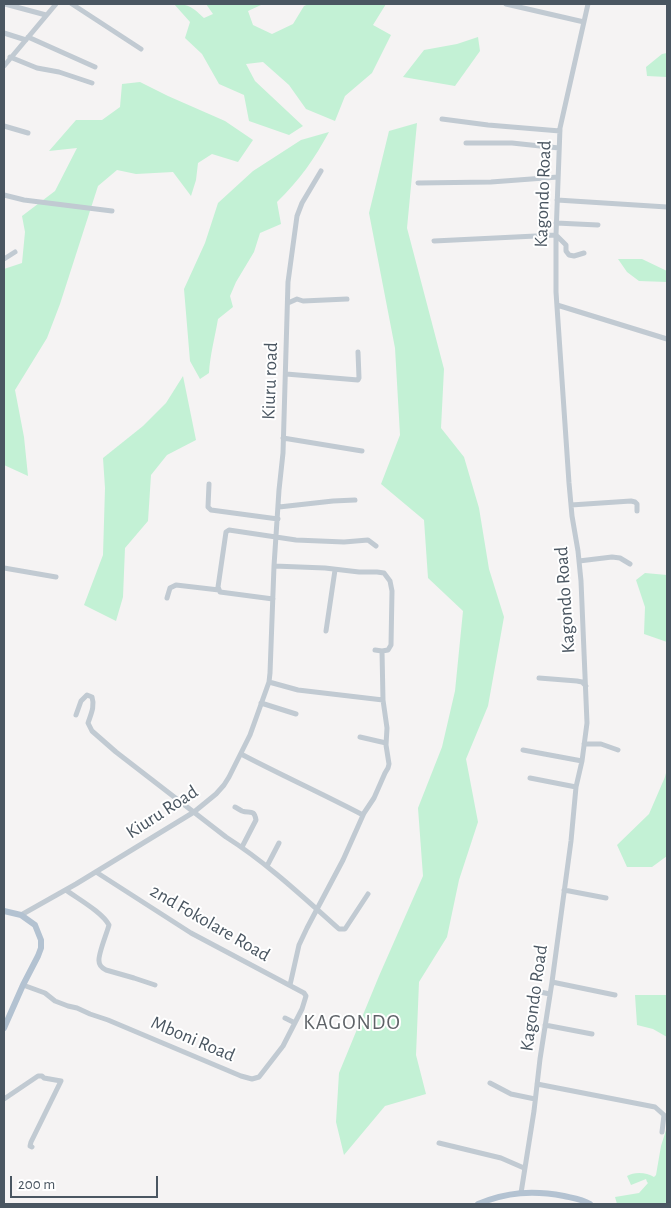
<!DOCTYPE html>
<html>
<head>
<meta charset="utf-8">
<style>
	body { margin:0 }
	#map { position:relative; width:671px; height:1208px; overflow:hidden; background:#f5f3f3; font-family:"Alegreya Sans",sans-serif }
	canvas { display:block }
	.frame { position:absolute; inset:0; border:5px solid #4a5661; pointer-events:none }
	.scale { position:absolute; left:10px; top:1176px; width:148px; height:22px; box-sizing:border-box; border:2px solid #4a5661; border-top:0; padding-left:6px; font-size:15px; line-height:18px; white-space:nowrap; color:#4a5661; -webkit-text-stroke:4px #fff; paint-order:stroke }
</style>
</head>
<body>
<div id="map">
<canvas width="671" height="1208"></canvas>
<div class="frame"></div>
<div class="scale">200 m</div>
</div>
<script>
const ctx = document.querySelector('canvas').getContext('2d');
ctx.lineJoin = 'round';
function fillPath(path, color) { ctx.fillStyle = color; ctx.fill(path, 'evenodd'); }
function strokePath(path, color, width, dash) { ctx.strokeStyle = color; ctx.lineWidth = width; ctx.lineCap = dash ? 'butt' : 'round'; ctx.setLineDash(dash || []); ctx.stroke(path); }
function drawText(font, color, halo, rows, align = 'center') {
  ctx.font = font + ' "Alegreya Sans",sans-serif'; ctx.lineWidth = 4; ctx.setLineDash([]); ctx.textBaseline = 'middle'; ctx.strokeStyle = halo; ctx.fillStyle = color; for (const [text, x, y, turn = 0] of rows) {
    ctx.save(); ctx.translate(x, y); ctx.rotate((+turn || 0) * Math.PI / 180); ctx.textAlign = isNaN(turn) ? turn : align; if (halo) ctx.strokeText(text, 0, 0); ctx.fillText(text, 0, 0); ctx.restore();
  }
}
fillPath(new Path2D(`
	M 174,4 C 190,4 193,8 204,18 L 213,14 L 206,4 L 260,4 L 261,5 L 248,11 L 253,25 L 272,34 L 293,24 L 304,6 L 309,4 L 386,4 L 373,25 L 391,35 L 372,73 L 345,96 L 335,121 L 306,109 L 289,85 L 263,62 L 246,64 L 255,81 L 303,126 L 289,135 L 249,121 L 244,95 L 219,84 L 202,54 L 185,38 L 190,22 Z
	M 478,37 L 480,51 L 455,86 L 403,77 L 424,50 L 457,44 Z
	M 667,53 L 667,77 L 647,76 L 646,67 L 662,54 Z
	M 140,82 L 168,96 L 225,121 L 253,140 L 238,162 L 212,154 L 198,163 L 196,180 L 191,196 L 173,172 L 136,174 L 117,170 L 98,186 L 60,304 L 47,338 L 15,390 L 24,437 L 28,476 L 4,465 L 4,269 L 22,263 L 25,232 L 22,216 L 55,191 L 77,148 L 49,151 L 76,120 L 102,120 L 120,107 L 122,84 Z
	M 417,123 L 407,228 L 444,369 L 441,428 L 464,457 L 479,508 L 489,569 L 504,617 L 488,706 L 466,759 L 478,822 L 459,880 L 447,937 L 419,982 L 416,1055 L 426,1094 L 385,1106 L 344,1155 L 336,1122 L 339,1073 L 379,976 L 423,876 L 418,808 L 442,747 L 455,691 L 463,611 L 428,578 L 424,520 L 381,484 L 400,435 L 395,348 L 369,213 L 389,131 Z
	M 329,132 C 315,158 299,181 277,202 L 281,224 L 260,233 L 254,252 L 236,282 L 230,296 L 233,307 L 218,319 C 215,337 210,355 209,373 L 200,379 L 190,361 L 184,289 L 205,243 L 218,203 L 253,171 L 301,140 Z
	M 618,259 L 642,259 L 667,271 L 667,282 L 639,281 L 627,272 Z
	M 183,376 L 196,440 L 167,455 L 151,475 L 148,521 L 125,548 L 123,597 L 116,621 L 84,605 L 103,555 L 105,488 L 103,458 L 143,426 L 166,403 Z
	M 645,573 L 667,575 L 667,642 L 644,634 L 645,607 L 636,580 Z
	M 667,769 L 667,856 L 652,867 L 627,867 L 617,845 L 649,814 L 665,777 Z
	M 635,995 L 667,995 L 667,1037 L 653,1029 L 637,1025 Z
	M 667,1127 L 667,1204 L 617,1204 L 615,1197 L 639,1193 L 648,1183 L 647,1182 L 646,1179 L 631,1185 L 627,1176 C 634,1172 646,1172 654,1177 L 656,1175 L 661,1146 Z`), '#c3f1d5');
strokePath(new Path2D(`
	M 5,4 L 46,15
	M 72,4 L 141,49
	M 506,4 L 584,22
	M 4,33 L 26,40
	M 28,37 L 95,67
	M 10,57 L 37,68 L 59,72 L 92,83
	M 4,66 L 56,4
	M 442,119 L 488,125 L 560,131
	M 4,126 L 28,133
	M 466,143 L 512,143 L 559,148
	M 418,183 L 491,182 L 558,177
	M 4,195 L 24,200 L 112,211
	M 557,200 L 667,207
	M 556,223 L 598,225
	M 434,241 L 556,235 L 566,245 L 566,251 L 569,255 L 574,256 L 584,253
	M 4,259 L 15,252
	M 288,303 L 297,299 L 303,301 L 347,299
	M 557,305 L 667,339
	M 286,374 L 358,380 L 359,378 L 358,352
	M 283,438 L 362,451
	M 209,484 L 208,507 L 211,510 L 278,519
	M 571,505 L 631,501 L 635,502 L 637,504 L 637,511
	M 279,507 L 333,501 L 355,500
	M 579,561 L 612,557 L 620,558 L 630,564
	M 274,566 L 325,568 L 359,572 L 377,572 L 384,573 L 390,581 L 392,591 L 391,645 L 388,650 L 382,651
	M 4,568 L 56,577
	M 167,598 L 170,588 L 176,585 L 219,590
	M 273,599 L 220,592 L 218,587 L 226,532 L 229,530 L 296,540 L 344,542 L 368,540 L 376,546
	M 326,631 L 335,570
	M 375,650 L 382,651 L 383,700
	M 539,678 L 577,681 L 582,682 L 586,686
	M 269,682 L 298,690 L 383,700 L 387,728 L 386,745 L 389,764 L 388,768 L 385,773 L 374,798 L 364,813 L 343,860 L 307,928 L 299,945 L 290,985
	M 261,703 L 296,714
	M 76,715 L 81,701 L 87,695 L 92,697 C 95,706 91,714 88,723 L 92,731 L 116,752 L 226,837 C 267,863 303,897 339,929 L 345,929 L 368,894
	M 360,737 L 386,743
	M 584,744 L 601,744 L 618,750
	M 523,750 L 582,761
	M 241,754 C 281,775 323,794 363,815
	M 530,778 L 576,787
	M 235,807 C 237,808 240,810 242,811 C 249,814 254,808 256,820 L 242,847
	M 267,866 L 279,843
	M 66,890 C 78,899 102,912 109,925 C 107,933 98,954 99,961 C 99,965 102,968 106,970 L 134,978 L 155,985
	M 564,890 L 606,898
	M 21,915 L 76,884 L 194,812 L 216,794 L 224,785 L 229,777 L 250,735 L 269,682 L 270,673 L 274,566 L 279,490 L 283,453 L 288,282 L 297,216 L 302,203 L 321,171
	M 552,982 L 615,995
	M 23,985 L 45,993 L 55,1001 L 68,1006 L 77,1008 L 90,1014 L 108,1020 L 241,1076 L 252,1079 L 259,1077 L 283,1046 L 302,1009 L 306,996 L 304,993 L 191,933 L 96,872
	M 535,991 L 550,994
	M 285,1018 L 295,1023
	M 545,1025 L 592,1034
	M 490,1083 L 511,1094 L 535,1099
	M 537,1084 L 655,1107 L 664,1115 L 662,1132
	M 4,1099 L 38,1076 L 42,1076 L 44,1078 L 61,1081 L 31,1142 L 30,1146 L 32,1147
	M 439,1143 L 501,1158 L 524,1168
	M 521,1193 L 534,1111 L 540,1059 L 552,982 L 571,841 L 576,787 L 582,761 L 587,723 L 581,581 L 578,551 L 572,516 L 569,483 L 556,292 L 556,235 L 560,128 L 588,4`), '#c1cad2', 5);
strokePath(new Path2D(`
	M 4,911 L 21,915 L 35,925 L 41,940 L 41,948 L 38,956 L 23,985 L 4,1028
	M 478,1204 C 507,1192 533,1190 564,1196 C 573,1198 582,1199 590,1204`), '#b3c2d1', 6);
drawText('19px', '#4a5661', '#fff', [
	["Kagondo Road",543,194,-88],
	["Kiuru road",270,381,-88],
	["Kagondo Road",565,600,-94],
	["Kiuru Road",162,812,-33],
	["2nd Fokolare Road",210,923,30],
	["Kagondo Road",534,998,-82],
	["Mboni Road",193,1039,23]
]);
ctx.letterSpacing = '1px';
drawText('21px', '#5f6368', '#fff', [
	["KAGONDO",352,1023]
]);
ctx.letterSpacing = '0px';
</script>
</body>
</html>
